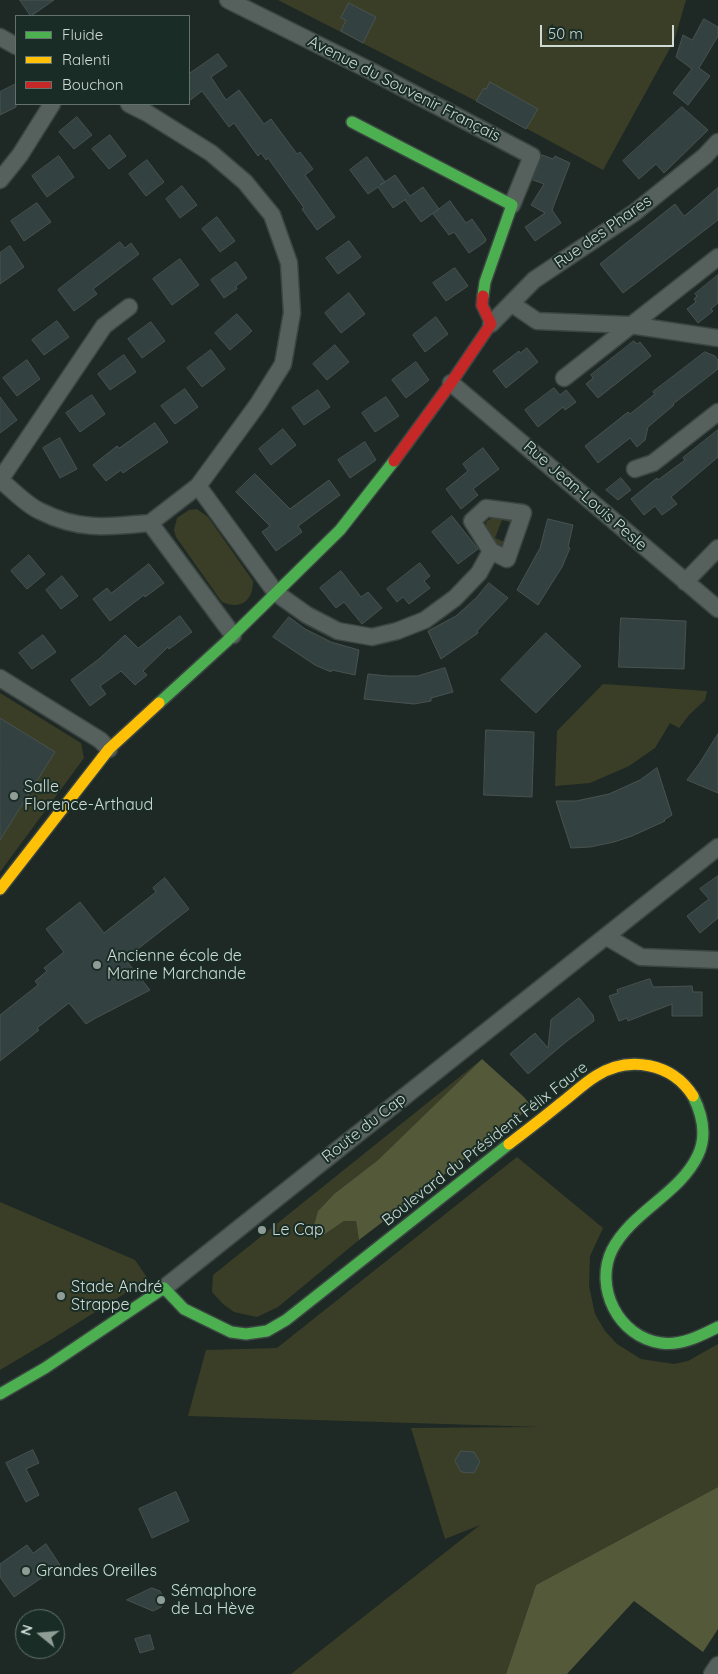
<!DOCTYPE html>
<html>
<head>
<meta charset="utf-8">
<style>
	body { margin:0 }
	#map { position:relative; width:718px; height:1674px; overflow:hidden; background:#1e2925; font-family:Quicksand,sans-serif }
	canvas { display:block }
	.legend { position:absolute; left:15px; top:15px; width:175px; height:90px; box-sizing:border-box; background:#192d26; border:1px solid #61736c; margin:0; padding:6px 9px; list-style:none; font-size:15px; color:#cedbd5 }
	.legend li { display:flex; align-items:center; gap:10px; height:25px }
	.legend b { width:25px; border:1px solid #61736c }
	.north { position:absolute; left:15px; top:1609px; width:50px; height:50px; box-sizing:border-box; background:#192d26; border:1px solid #61736c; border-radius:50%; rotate:287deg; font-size:14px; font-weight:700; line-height:20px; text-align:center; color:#cedbd5 }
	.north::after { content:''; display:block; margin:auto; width:18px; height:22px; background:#909d97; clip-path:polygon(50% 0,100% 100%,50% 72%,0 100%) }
	.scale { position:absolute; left:540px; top:25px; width:134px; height:22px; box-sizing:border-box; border:2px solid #cedbd5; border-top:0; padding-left:6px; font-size:15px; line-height:18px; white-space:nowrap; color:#cedbd5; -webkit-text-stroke:4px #192d26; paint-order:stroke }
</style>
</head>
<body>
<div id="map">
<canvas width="718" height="1674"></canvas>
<ul class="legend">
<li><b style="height:6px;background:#4caf50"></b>Fluide</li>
<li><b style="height:6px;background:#ffc107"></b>Ralenti</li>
<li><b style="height:6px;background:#c62828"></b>Bouchon</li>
</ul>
<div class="north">N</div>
<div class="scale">50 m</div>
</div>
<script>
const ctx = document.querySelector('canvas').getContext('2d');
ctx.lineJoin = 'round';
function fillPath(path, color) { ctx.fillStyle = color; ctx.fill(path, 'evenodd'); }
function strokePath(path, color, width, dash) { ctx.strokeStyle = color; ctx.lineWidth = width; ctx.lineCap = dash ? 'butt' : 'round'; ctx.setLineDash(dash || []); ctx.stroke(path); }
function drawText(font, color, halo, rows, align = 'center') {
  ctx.font = font + ' Quicksand,sans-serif'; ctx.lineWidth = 4; ctx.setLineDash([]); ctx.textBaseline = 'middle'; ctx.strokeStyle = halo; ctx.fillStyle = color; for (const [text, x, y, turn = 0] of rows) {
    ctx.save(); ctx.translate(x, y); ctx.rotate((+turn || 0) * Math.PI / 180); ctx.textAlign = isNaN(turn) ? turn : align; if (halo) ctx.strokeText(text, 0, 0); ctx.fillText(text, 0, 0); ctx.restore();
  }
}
fillPath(new Path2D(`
	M 278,0 L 686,0 L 674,41 L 603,170 L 476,101 Z
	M 197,509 L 208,517 L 253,581 C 253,601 241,610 222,602 L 176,537 L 174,530 L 177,518 L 189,510 Z
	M 495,516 L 513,519 L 514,523 L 502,520 L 495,538 L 507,543 L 503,546 L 497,544 L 485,526 L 487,521 Z
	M 603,684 L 707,691 L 705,700 L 689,715 L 679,728 L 670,723 L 655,748 L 629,766 L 590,783 L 555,786 L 557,731 Z
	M 0,693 L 81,743 L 84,758 L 0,872 Z
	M 482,1059 L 378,1160 L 334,1194 L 318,1211 L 325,1234 L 344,1221 L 356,1221 L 359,1240 L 278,1307 L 257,1317 L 234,1312 L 223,1304 L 212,1292 L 213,1275 Z
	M 517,1157 L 603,1228 L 590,1256 L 589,1286 L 595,1314 L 605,1331 L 617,1344 L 641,1359 L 674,1364 L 688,1361 L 718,1344 L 718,1487 L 536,1585 L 506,1674 L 291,1674 L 480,1525 L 445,1539 L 411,1428 L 541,1427 L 188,1416 L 206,1350 L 277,1348 Z
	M 0,1202 L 135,1260 L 148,1279 L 52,1339 L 0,1370 Z`), '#3b3e27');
fillPath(new Path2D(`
	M 482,1059 L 524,1097 L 531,1106 L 514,1121 L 359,1240 L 356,1221 L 344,1221 L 325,1234 L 317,1237 L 313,1229 L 318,1211 L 334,1194 L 378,1160 Z
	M 718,1487 L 718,1629 L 703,1652 L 634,1601 L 567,1674 L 506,1674 L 536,1585 Z`), '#545939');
const building = new Path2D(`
	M 20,0 L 54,0 L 31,16 Z
	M 349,3 L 376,17 L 363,43 L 341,31 L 346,20 L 341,18 Z
	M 704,19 L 718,27 L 718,36 L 699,68 L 710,76 L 688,105 L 673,93 L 692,69 L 676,57 L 683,35 L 692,40 Z
	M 218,54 L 227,66 L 211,77 L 226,100 L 239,90 L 264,124 L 271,119 L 297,154 L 300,152 L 313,169 L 305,175 L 335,217 L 317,230 L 302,209 L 304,208 L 268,158 L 266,160 L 261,153 L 258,156 L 234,123 L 229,127 L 202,91 L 189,101 L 189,74 Z
	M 490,82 L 538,109 L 526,129 L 476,101 L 484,88 L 486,89 Z
	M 16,84 L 16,107 L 0,115 L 0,92 Z
	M 682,107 L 708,130 L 664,173 L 656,164 L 639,179 L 623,161 Z
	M 77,117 L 92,135 L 74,149 L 59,132 Z
	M 110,135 L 126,156 L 109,169 L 92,149 Z
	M 542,155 L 553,159 L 555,156 L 570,163 L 552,210 L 561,223 L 535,241 L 525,227 L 545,213 L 531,205 L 544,184 L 533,180 Z
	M 59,156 L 74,177 L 47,197 L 32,176 Z
	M 367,157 L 385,182 L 380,185 L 395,175 L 410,196 L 423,187 L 439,209 L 421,222 L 405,200 L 406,199 L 393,208 L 378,187 L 368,194 L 350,170 Z
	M 147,160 L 164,182 L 146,196 L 129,174 Z
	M 182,186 L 197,205 L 180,218 L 166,199 Z
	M 718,188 L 718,220 L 623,293 L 600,264 L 675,204 L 684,216 Z
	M 450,201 L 466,223 L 472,219 L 486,239 L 485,242 L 469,253 L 454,232 L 449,235 L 433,214 Z
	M 37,203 L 51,222 L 24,241 L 11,221 Z
	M 217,217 L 235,241 L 220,252 L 202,229 Z
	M 349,241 L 361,257 L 338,274 L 326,258 Z
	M 120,242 L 125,248 L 131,243 L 139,254 L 93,289 L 97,294 L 74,311 L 58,290 Z
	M 10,246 L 24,267 L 0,284 L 0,253 Z
	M 180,259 L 199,285 L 172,305 L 153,279 Z
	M 236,262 L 247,278 L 236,286 L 237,289 L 224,298 L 211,280 Z
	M 455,268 L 468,286 L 446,301 L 433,283 Z
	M 718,275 L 718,303 L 711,309 L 713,311 L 698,323 L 687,309 L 696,302 L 694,299 L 697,296 L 695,294 Z
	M 349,293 L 365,314 L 341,333 L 325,313 Z
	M 237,314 L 252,331 L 230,350 L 215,333 Z
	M 436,317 L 448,334 L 425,352 L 413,335 Z
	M 57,321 L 69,337 L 44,355 L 32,340 Z
	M 151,322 L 165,341 L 142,358 L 128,339 Z
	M 634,341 L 637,344 L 640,342 L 651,356 L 598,398 L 586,384 L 593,378 L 591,375 Z
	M 335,345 L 349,362 L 327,380 L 313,364 Z
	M 527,348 L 538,362 L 506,388 L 493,371 L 519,351 L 520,353 Z
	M 211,350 L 225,369 L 202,387 L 187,368 Z
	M 705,352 L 715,356 L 718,360 L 718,369 L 673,404 L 674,405 L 648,427 L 645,440 L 637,447 L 630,438 L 598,463 L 585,446 L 628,412 L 630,414 L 655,394 L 653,392 Z
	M 124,355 L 136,372 L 110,390 L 98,374 Z
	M 27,360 L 40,379 L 17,396 L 3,378 Z
	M 416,362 L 429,380 L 406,398 L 392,380 Z
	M 554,388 L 560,395 L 566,390 L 576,402 L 565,410 L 563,407 L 538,427 L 525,410 Z
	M 185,389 L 198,407 L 175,424 L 161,406 Z
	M 318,390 L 330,407 L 304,425 L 292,408 Z
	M 92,395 L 105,414 L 80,432 L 66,413 Z
	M 0,397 L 17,420 L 0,433 Z
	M 386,397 L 399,416 L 375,432 L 362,413 Z
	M 155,423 L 168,442 L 123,473 L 121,470 L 106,481 L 93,465 L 117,446 L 119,448 Z
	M 283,429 L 296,445 L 271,465 L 259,449 Z
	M 718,430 L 718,457 L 671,497 L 677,504 L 662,515 L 655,506 L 644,515 L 631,499 L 657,478 L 658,480 L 685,460 L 683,458 Z
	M 60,438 L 77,469 L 60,478 L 43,448 Z
	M 365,442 L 376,460 L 350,478 L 338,460 Z
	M 483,448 L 499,469 L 473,489 L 478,495 L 461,509 L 446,489 L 468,471 L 463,464 Z
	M 255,474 L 290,509 L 329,480 L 340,495 L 298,526 L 302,532 L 276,551 L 262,532 L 270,526 L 236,492 Z
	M 621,478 L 631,490 L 618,500 L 606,490 Z
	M 452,516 L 478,549 L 458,564 L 432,532 Z
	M 548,519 L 573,525 L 568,547 L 570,548 L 562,567 L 538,605 L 517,590 L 540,548 Z
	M 29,555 L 45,574 L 27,589 L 11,571 Z
	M 420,563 L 430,576 L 424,581 L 430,588 L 409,604 L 403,597 L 397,602 L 387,589 Z
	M 149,564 L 164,583 L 145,597 L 144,595 L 110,621 L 93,599 L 107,588 L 111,593 Z
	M 341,571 L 361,597 L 368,592 L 382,608 L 362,624 L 344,602 L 336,608 L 320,588 Z
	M 62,576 L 78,596 L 61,609 L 46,590 Z
	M 489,583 L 508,598 L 477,631 L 478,633 L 441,659 L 428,631 L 456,616 L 476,598 Z
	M 180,616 L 192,632 L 169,649 L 168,647 L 143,671 L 147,675 L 135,685 L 121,671 L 100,686 L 106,694 L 90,706 L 71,680 L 99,659 L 125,635 L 138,648 Z
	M 289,617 L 305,629 L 331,642 L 359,650 L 355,675 L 332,670 L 331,672 L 315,665 L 273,637 Z
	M 621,618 L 686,621 L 684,669 L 619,667 Z
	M 546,633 L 581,666 L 536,713 L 501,680 Z
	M 43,635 L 56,652 L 32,669 L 19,653 Z
	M 445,668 L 453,692 L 431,698 L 431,701 L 414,704 L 364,699 L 368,674 L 388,676 L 417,676 Z
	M 0,718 L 55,752 L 0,840 Z
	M 486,730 L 534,732 L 532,797 L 484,795 Z
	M 718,734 L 718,793 L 687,780 L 699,764 Z
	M 657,768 L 672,815 L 664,820 L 665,821 L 632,836 L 614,842 L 590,847 L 571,848 L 556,801 L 576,801 L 609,794 L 640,780 Z
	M 718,876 L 718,918 L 700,933 L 687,916 L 709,899 L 700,889 Z
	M 165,878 L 189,909 L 125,959 L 150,990 L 94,1019 L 86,1024 L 69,1003 L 37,1028 L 39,1030 L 0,1061 L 0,1015 L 38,985 L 35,981 L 47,971 L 44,968 L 64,952 L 46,929 L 80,902 L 104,933 L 156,892 L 153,888 Z
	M 650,979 L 653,987 L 692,986 L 693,992 L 702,992 L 702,1016 L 672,1016 L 672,1004 L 628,1021 L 627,1018 L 619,1021 L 609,996 L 618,993 L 617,990 Z
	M 579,998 L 593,1015 L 594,1021 L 567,1041 L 528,1074 L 510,1054 L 535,1033 L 548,1048 L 551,1020 Z
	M 33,1450 L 39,1463 L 26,1469 L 39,1495 L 26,1502 L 6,1463 Z
	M 461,1451 L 474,1452 L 480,1462 L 474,1473 L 461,1472 L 455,1461 Z
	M 176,1492 L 189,1521 L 152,1538 L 139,1509 Z
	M 46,1544 L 60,1565 L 14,1597 L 0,1577 L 0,1564 L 27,1545 L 33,1553 Z
	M 152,1588 L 160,1591 L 164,1599 L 161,1607 L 153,1611 L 127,1600 Z
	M 150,1635 L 154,1649 L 140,1653 L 135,1639 Z`);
fillPath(building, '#334240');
strokePath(building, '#485250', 1);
const street = new Path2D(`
	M 228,0 L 367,69 L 532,156 L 512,205
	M 0,37 L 16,46
	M 129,104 L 147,113 L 211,153 L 245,182 L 272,215 L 289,263 L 292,313 L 283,364 L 258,404 L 198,486 L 150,523
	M 0,180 L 20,155 L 52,104
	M 512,304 L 537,321 L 630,325 L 718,338
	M 129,307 L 104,326 L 0,480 C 12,489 26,505 40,511 C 79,531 108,527 150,523
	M 491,324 L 534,280 L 634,213 L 705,156 L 718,142
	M 564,378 L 718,257
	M 451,383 L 718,609
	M 635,469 L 653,463 L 718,412
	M 198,486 L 276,593 L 307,615 L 338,631 L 372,637 L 397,631 L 425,620 L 455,598 L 479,573 L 491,551 L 507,559 L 523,513 L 486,508 L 472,521 L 491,551
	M 150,523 L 233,635
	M 685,582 L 718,548
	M 0,678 L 100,740 L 109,749
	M 607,937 L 641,957 L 718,960
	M 164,1288 L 718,847
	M 712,1674 L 718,1665`);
const fast = new Path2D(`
	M 352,122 L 512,205 L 485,282 L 483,296
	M 159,703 L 226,642 L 340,530 L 394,461
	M 693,1096 C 702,1114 707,1136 698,1155 C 680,1194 632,1211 612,1250 C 594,1287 618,1337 661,1343 C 681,1346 700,1336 718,1327
	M 0,1394 L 45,1368 L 164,1288 L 184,1309 L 231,1332 L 246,1334 L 267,1331 L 286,1320 L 509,1144`);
const slow = new Path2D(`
	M 0,889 L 109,749 L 159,703
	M 509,1144 C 526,1131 543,1118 560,1104 C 572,1095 583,1084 596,1076 C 629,1055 672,1063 693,1096`);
const jam = new Path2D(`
	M 394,461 L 451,383 L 491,324 L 482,305 L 483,296`);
strokePath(street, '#3b4542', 19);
strokePath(fast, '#3b4542', 14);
strokePath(slow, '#3b4542', 14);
strokePath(jam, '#3b4542', 14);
strokePath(street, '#56605c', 16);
strokePath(fast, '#4caf50', 11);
strokePath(slow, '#ffc107', 11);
strokePath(jam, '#c62828', 11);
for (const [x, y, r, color] of [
	[14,796,5,"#909d97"],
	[97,965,5,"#909d97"],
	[262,1230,5,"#909d97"],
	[61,1296,5,"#909d97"],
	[26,1571,5,"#909d97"],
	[161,1600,5,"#909d97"]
]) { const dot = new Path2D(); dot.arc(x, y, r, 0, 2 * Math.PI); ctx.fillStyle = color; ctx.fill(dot); strokePath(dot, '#192d26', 2); }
drawText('16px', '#cedbd5', '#192d26', [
	["Avenue du Souvenir Français",404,89,27],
	["Rue des Phares",603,232,-35],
	["Rue Jean-Louis Pesle",585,496,41],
	["Route du Cap",364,1128,-38],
	["Boulevard du Président Félix Faure",485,1144,-38]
]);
drawText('16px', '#cedbd5', '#192d26', [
	["Salle",24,787],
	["Florence-Arthaud",24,805],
	["Ancienne école de",107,956],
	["Marine Marchande",107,974],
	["Le Cap",272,1230],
	["Stade André",71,1287],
	["Strappe",71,1305],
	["Grandes Oreilles",36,1571],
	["Sémaphore",171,1591],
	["de La Hève",171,1609]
], 'left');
</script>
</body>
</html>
